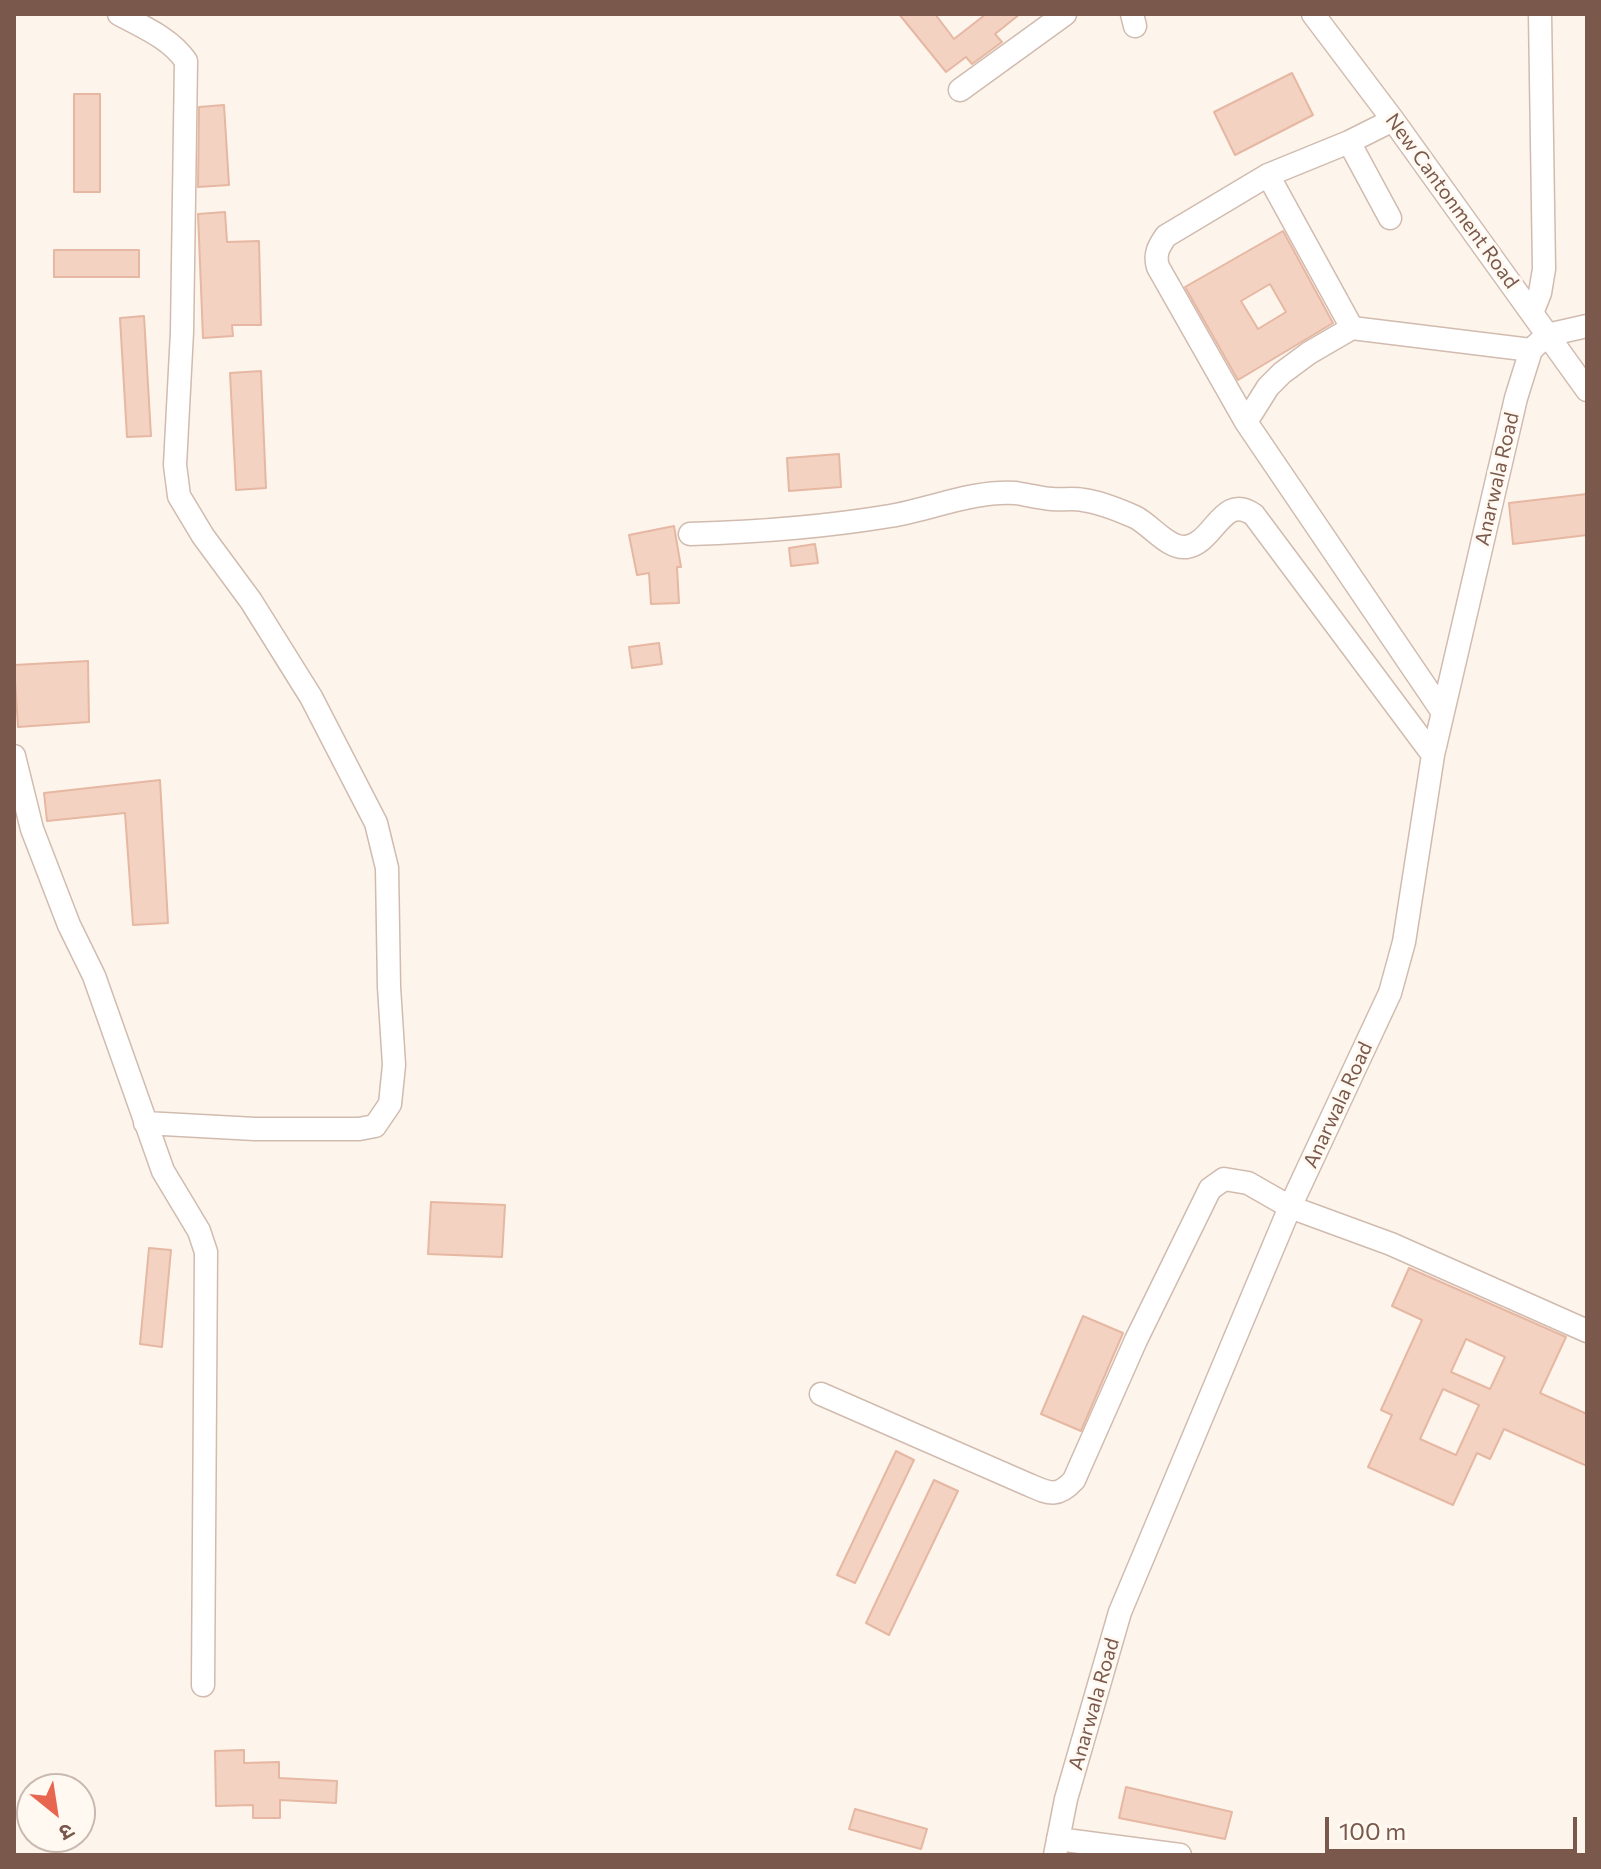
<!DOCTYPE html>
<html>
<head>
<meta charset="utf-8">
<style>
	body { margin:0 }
	#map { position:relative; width:1601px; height:1869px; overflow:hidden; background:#fdf5eb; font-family:Commissioner,"Noto Sans Devanagari",sans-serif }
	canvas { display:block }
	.frame { position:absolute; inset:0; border:16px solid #7a594c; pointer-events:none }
	.north { position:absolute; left:16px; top:1773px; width:80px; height:80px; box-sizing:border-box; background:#fff9f2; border:2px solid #cab9b0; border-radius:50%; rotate:150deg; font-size:22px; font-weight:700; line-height:32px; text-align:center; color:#7a594c }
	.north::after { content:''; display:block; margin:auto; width:28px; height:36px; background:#e8664f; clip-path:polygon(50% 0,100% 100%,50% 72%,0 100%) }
	.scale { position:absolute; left:1325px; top:1817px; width:252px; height:36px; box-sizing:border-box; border:4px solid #7a594c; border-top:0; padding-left:10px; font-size:24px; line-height:28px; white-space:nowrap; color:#7a594c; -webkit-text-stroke:6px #fff9f2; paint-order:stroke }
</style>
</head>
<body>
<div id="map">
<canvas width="1601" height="1869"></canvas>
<div class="frame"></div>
<div class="north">उ</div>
<div class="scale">100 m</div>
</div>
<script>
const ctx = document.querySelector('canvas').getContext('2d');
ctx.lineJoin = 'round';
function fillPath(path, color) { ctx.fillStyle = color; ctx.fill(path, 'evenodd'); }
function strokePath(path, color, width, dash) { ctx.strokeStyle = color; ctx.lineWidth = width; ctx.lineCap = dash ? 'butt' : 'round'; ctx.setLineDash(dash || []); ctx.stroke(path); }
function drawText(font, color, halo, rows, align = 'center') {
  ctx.font = font + ' Commissioner,sans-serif'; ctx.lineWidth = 6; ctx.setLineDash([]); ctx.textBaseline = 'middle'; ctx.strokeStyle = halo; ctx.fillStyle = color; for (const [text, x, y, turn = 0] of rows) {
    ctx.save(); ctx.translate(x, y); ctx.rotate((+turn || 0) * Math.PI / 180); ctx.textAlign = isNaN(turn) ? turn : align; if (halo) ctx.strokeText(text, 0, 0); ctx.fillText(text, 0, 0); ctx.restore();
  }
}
const building = new Path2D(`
	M 899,14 L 935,14 L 954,39 L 986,14 L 1020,14 L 995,34 L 1002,42 L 972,64 L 966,57 L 946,72 Z
	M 1292,73 L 1313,115 L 1235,155 L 1214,112 Z
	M 74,94 L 100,94 L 100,192 L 74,192 Z
	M 224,105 L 229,185 L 198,187 L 199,107 Z
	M 225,212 L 227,242 L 259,241 L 261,325 L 232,325 L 233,336 L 203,338 L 198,214 Z
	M 1283,231 L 1333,323 L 1238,380 L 1185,287 ZM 1270,284 L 1286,312 L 1258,329 L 1241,301 Z
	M 54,250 L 139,250 L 139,277 L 54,277 Z
	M 144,316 L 151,436 L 127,437 L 120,318 Z
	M 261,371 L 266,488 L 236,490 L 230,373 Z
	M 839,454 L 841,487 L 789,491 L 787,458 Z
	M 1587,494 L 1587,535 L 1513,544 L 1509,503 Z
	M 674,526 L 681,567 L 677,567 L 679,603 L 651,604 L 649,573 L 637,575 L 629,535 Z
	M 815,544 L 818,563 L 791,566 L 789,548 Z
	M 659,643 L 662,664 L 632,668 L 629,647 Z
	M 88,661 L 89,722 L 18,727 L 14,665 Z
	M 160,780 L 168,923 L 133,925 L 125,813 L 47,821 L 44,793 Z
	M 431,1202 L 505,1205 L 502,1257 L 428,1254 Z
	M 149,1248 L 171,1250 L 162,1347 L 140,1344 Z
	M 1409,1268 L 1566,1337 L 1540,1393 L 1587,1414 L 1587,1466 L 1504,1429 L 1490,1459 L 1477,1453 L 1453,1505 L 1368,1467 L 1392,1415 L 1381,1410 L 1422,1320 L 1392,1306 ZM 1466,1339 L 1505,1357 L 1490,1389 L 1451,1372 ZM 1443,1389 L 1479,1405 L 1456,1455 L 1420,1439 Z
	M 1083,1316 L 1123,1333 L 1081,1431 L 1041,1414 Z
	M 896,1451 L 914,1460 L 855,1583 L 837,1575 Z
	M 934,1480 L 958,1491 L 889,1635 L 866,1623 Z
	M 244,1750 L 244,1763 L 279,1762 L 279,1778 L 337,1781 L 336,1803 L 280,1800 L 280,1818 L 253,1818 L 253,1805 L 216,1806 L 215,1751 Z
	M 1126,1787 L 1232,1812 L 1225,1839 L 1119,1818 Z
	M 855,1809 L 927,1829 L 921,1849 L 849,1829 Z`);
fillPath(building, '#f3d2c2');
strokePath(building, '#e6b7a2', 2);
const minor = new Path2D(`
	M 119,14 C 143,27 170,38 186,61 L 182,332 L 175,465 L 179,496 L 203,536 L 251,601 L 311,697 L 376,823 L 387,868 L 389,987 L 394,1065 L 390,1104 L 375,1126 L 359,1129 L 255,1129 L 145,1123
	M 1132,14 L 1135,26
	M 1313,14 L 1393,120 L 1587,390
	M 960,90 L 1065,14
	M 1349,142 L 1390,218
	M 1268,175 L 1349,142 L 1393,120
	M 1532,313 L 1540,293 L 1544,269 L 1540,14
	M 1352,328 L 1268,175 L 1166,236 C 1159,246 1154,254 1158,267 L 1246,422 L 1442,711
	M 1246,422 L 1268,387 L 1282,373 L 1309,353 L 1352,328 L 1531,350
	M 690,534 C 758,532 824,527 890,516 C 932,509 974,490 1016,493 C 1028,495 1040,498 1052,499 C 1062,500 1073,498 1083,500 C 1100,502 1119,510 1135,517 C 1151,525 1168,549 1186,547 C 1215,543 1222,492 1254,515 L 1433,755
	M 14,756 L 32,829 L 69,925 L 94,976 L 163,1171 L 199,1231 L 206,1252 L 203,1685
	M 821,1394 L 1027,1484 C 1048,1493 1057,1499 1074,1480 L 1136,1340 L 1210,1189 L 1224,1179 L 1248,1183 L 1290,1207 L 1391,1244 L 1587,1331
	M 1058,1839 L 1180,1855
	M 1055,1855 L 1066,1799 L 1120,1612 L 1290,1207 L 1390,993 L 1404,942 L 1433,755 L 1516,398 L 1531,350 L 1547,335 L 1587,326`);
strokePath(minor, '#d1bbaf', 25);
strokePath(minor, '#fff', 22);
drawText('20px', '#7a594c', '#fff9f2', [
	["New Cantonment Road",1452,201,54],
	["Anarwala Road",1497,479,-77],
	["Anarwala Road",1338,1105,-65],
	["Anarwala Road",1094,1704,-74]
]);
</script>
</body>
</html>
